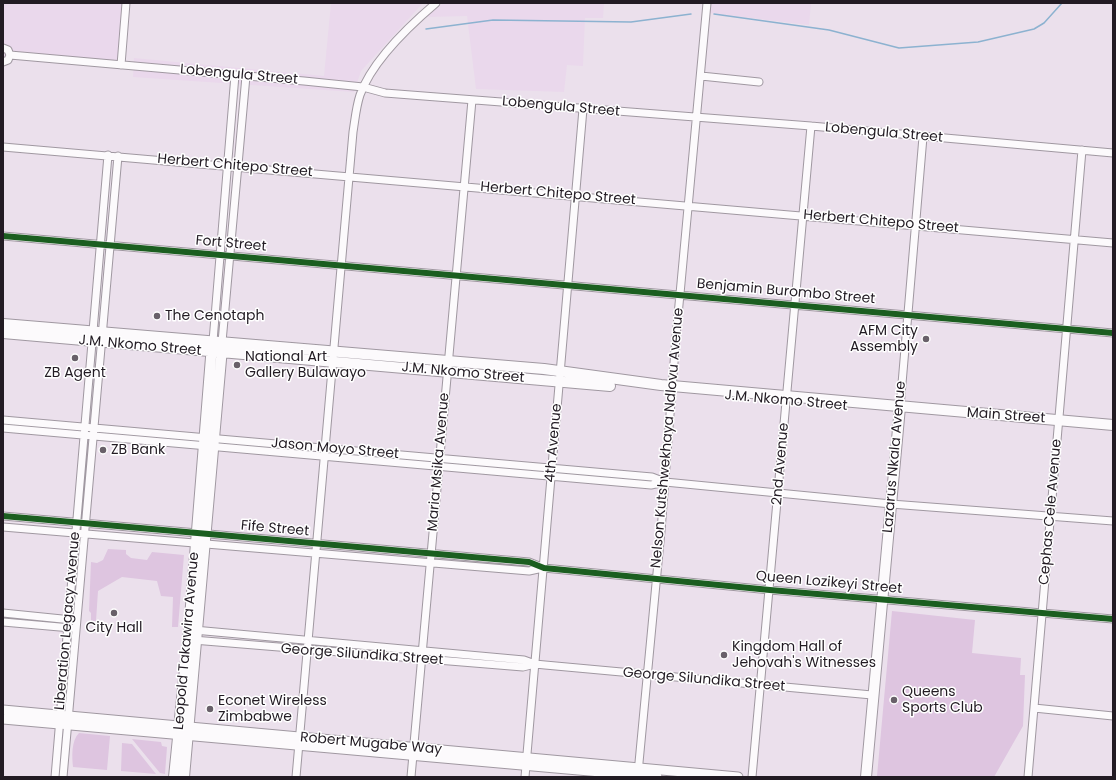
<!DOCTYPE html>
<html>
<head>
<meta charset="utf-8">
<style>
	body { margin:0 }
	#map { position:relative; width:1116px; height:780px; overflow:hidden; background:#ebe0ec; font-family:Poppins,sans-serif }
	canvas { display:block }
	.frame { position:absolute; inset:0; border:4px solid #221b23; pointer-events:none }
</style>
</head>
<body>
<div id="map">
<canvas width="1116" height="780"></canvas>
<div class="frame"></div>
</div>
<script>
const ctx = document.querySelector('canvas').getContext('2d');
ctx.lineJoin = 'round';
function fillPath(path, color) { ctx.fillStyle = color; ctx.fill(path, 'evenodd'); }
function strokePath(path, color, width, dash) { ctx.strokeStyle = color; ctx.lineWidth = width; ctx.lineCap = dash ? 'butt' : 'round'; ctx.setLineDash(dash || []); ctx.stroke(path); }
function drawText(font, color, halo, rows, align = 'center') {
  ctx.font = font + ' Poppins,sans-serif'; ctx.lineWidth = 3; ctx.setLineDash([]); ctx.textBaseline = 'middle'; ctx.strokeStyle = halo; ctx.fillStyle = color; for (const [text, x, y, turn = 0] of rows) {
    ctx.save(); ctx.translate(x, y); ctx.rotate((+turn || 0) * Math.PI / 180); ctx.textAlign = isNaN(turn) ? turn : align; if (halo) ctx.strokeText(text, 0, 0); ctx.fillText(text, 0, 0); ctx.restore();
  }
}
fillPath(new Path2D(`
	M 3,3 L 125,3 L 119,64 L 10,55 L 3,61 Z
	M 331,3 L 423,3 L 361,71 L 354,92 L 133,77 L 134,58 L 324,76 Z
	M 443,3 L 604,3 L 603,18 L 585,18 L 583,66 L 567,65 L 564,92 L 476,89 L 467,16 L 426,17 Z
	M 709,3 L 811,3 L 809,25 L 709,13 Z`), '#ead8ec');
fillPath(new Path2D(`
	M 108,549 L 126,550 L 126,554 L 131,558 L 147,560 L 152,552 L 184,555 L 178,627 L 172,627 L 173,597 L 161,596 L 157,581 L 122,577 L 98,591 L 96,621 L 91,621 L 91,613 L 89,611 L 91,562 L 97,563 L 103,560 Z
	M 892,611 L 975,620 L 972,653 L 1021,658 L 1020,675 L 1025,675 L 1023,726 L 994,777 L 877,776 Z
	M 79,733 L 110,736 L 107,770 L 73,767 C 72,757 71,741 79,733 Z
	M 132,739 L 161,742 L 162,746 L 167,747 L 165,774 L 160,773 Z
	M 122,743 L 132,744 L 156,774 L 121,771 Z`), '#dec5e0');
strokePath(new Path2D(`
	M 714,14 L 829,30 L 899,48 L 978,42 L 1034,29 L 1044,23 L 1062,3
	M 426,29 L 493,20 L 631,22 L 691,14`), '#8cb2d0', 1.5);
const minor = new Path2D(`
	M 3,48 L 8,50 L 10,55 L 8,60 L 3,62
	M 10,55 L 304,81 L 363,87 L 385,93 L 811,126 L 1113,153
	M 121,65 L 126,3
	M 701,76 L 759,82
	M 3,147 L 1113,243
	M 3,236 L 1113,333
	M 213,341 L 235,75
	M 222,342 L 246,76
	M 900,407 L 923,137
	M 3,420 L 652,477 L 665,482
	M 3,428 L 651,485 L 665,482 L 891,504 L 1113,521
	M 3,516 L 529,562 L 544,568 L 770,590 L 1113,619
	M 3,527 L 529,571 L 543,568
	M 3,613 L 72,620
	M 3,622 L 71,628
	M 194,630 L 524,660 L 535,664 L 545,665 L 872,695
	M 193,640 L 523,667 L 535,664
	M 1034,708 L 1113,716
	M 638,773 L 661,531 L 676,337 L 707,3
	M 55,777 L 108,155
	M 63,777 L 118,156
	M 296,777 L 353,132 C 355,120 356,107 360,95 C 372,61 409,26 436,3
	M 411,777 L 472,100
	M 525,777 L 583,109
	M 752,777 L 811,126
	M 1028,777 L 1082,150`);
const major = new Path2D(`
	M 3,710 L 738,777
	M 3,719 L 657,777`);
const highway = new Path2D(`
	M 3,324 L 544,369 L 661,385 L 1113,425
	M 3,333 L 610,386
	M 174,777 L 189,630 L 212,345
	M 184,777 L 222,348
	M 866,777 L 900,407`);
strokePath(minor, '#a098a1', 9);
strokePath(major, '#a098a1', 11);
strokePath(highway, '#a098a1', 12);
strokePath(minor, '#fcfafc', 7);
strokePath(major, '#fcfafc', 9);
strokePath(highway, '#fcfafc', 10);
strokePath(new Path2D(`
	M 3,236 L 1113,333
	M 3,516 L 529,562 L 544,568 L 770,590 L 1113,619`), '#1b5e20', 6);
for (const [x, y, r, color] of [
	[157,316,4,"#686069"],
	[926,339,4,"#686069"],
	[75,358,4,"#686069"],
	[237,365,4,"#686069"],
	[103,450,4,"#686069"],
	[114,613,4,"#686069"],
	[724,655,4,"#686069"],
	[894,700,4,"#686069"],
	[210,709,4,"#686069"]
]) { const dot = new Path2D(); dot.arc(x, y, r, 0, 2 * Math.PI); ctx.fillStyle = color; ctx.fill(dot); strokePath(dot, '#fff', 1.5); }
drawText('14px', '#221b23', '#fff', [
	["Lobengula Street",239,75,5],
	["Lobengula Street",561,107,5],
	["Lobengula Street",884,133,5],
	["Herbert Chitepo Street",235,166,5],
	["Herbert Chitepo Street",558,194,5],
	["Herbert Chitepo Street",881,222,5],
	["Fort Street",231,244,5],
	["Benjamin Burombo Street",786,292,5],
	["J.M. Nkomo Street",140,346,5],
	["J.M. Nkomo Street",463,373,5],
	["J.M. Nkomo Street",786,401,5],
	["Main Street",1006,416,4],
	["Nelson Kutshwekhaya Ndlovu Avenue",668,438,-85],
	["4th Avenue",554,443,-85],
	["Jason Moyo Street",335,449,5],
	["Lazarus Nkala Avenue",895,457,-85],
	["Maria Msika Avenue",439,462,-85],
	["2nd Avenue",781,464,-85],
	["Cephas Cele Avenue",1051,512,-85],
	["Fife Street",275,529,5],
	["Queen Lozikeyi Street",829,583,5],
	["Liberation Legacy Avenue",68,621,-85],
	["Leopold Takawira Avenue",187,641,-85],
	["George Silundika Street",362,655,4],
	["George Silundika Street",704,680,5],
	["Robert Mugabe Way",371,744,5]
]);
drawText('14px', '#221b23', '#fff', [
	["The Cenotaph",165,316],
	["AFM City",918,331,"right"],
	["Assembly",918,347,"right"],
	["National Art",245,357],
	["Gallery Bulawayo",245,373],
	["ZB Agent",75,373,"center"],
	["ZB Bank",111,450],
	["City Hall",114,628,"center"],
	["Kingdom Hall of",732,647],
	["Jehovah's Witnesses",732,663],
	["Queens",902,692],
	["Sports Club",902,708],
	["Econet Wireless",218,701],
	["Zimbabwe",218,717]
], 'left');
</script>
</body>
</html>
